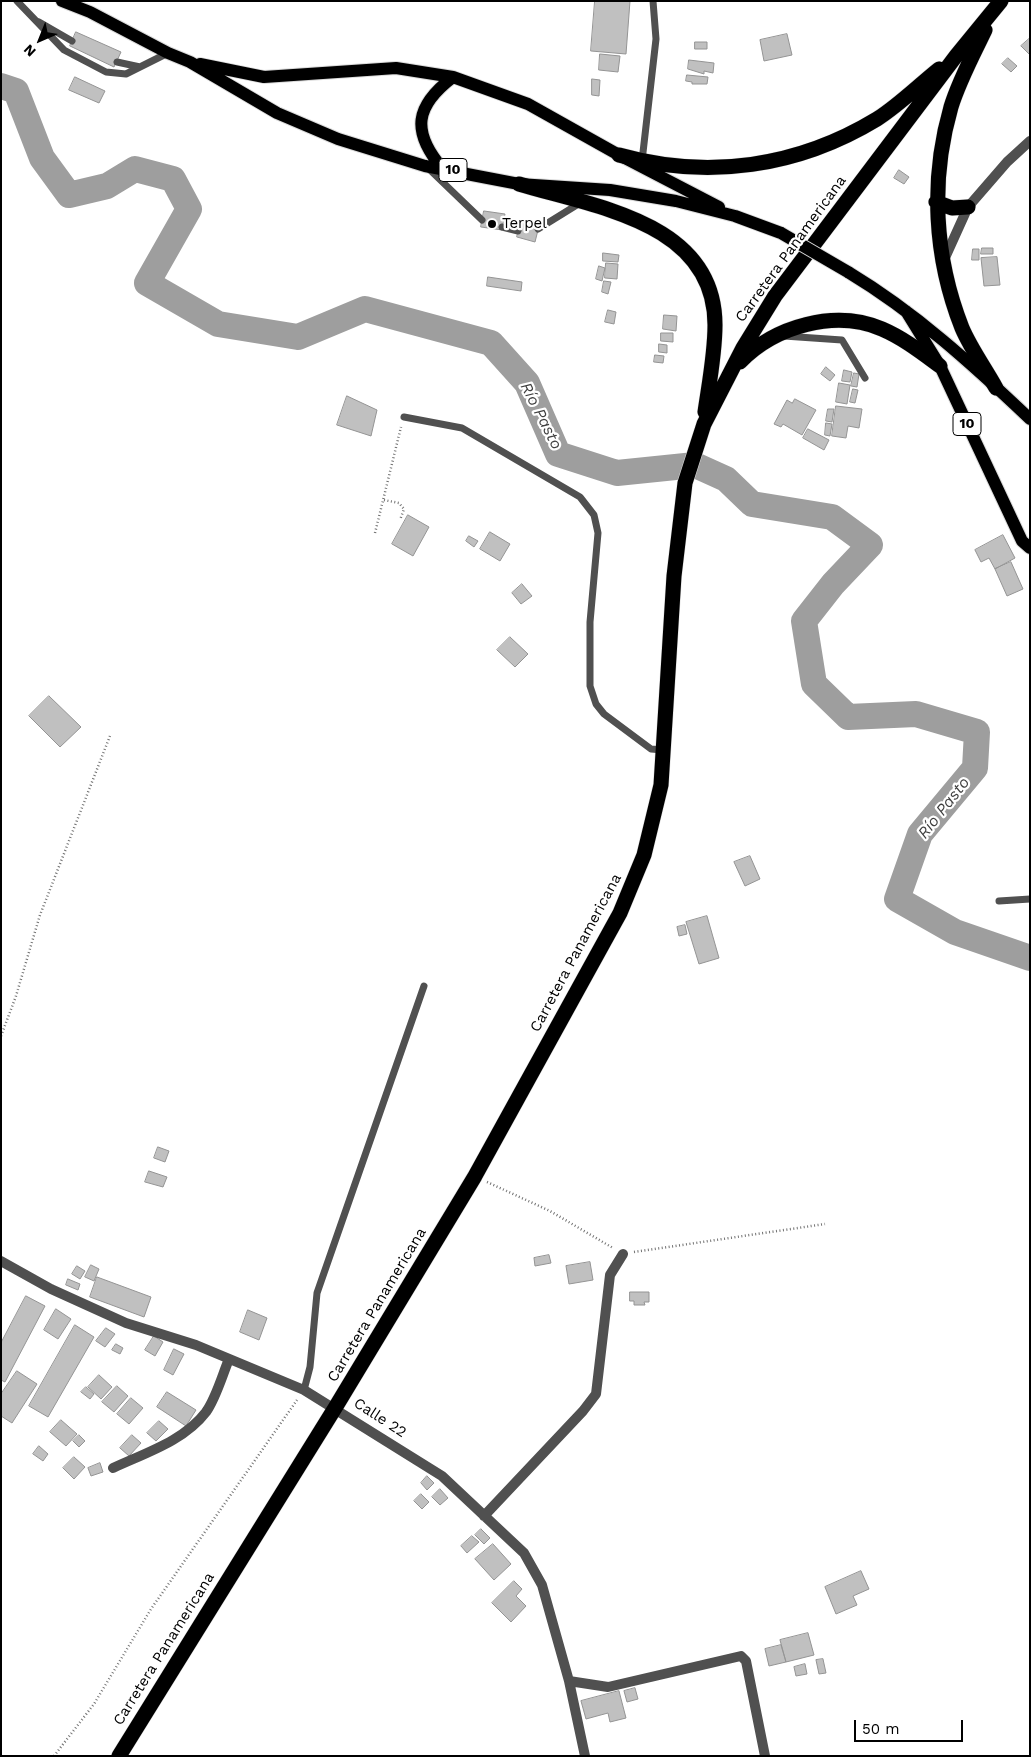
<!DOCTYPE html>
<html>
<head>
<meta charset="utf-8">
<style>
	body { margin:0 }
	#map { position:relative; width:1031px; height:1757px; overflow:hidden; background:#fff; font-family:"Work Sans",sans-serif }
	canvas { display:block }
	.frame { position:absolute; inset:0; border:2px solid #000; pointer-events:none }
	.north { position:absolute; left:15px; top:15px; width:50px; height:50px; -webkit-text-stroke:4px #fff; paint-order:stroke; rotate:224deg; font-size:14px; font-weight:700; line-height:20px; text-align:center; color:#000 }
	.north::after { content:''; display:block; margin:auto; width:18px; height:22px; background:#000; clip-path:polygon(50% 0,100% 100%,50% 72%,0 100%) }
	.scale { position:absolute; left:854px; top:1720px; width:109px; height:22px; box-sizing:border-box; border:2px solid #000; border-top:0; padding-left:6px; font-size:15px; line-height:18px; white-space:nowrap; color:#000; -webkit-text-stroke:4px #fff; paint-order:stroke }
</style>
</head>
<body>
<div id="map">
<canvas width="1031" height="1757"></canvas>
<div class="frame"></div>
<div class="north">N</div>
<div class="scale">50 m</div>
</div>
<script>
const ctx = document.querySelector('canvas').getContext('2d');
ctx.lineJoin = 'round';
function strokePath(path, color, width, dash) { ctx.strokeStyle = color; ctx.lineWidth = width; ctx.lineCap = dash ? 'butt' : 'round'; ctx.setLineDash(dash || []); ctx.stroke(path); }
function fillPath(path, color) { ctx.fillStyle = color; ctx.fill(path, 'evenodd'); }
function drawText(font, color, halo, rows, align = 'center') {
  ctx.font = font + ' "Work Sans",sans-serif'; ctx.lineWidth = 4.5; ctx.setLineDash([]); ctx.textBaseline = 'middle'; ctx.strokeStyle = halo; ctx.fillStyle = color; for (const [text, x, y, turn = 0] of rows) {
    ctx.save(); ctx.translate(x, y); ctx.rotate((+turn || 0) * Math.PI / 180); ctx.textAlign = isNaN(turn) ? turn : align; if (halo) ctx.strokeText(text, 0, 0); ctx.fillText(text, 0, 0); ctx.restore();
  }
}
strokePath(new Path2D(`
	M 1,86 L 16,91 L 42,158 L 69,195 L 107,186 L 135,169 L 173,179 L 189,209 L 147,283 L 218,324 L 298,337 L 365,309 L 491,343 L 527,383 L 558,454 L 617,473 L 695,465 L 726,479 L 752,504 L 832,517 L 870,545 L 833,584 L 804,621 L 814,684 L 848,717 L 916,714 L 977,732 L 975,768 L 920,834 L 897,899 L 955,932 L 1030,958`), '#9e9e9e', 26);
const building = new Path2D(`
	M 595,1 L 630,1 L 626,54 L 591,51 Z
	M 76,32 L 121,52 L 114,67 L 70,46 Z
	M 787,34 L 792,55 L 764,61 L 760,40 Z
	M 1030,38 L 1030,55 L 1021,46 Z
	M 695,42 L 707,42 L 707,49 L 695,49 Z
	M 600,54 L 620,56 L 618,72 L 599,70 Z
	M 1008,58 L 1017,66 L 1011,72 L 1002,64 Z
	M 689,60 L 714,63 L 713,73 L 704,71 L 704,74 L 688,69 Z
	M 687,75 L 708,77 L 707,84 L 692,84 L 692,82 L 686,81 Z
	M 75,77 L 105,91 L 99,103 L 69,90 Z
	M 592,79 L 600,80 L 599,96 L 592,95 Z
	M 899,170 L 909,177 L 904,184 L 894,178 Z
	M 484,211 L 505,214 L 502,230 L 481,227 Z
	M 521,221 L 539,226 L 535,242 L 517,237 Z
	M 982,248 L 993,248 L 993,254 L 981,254 Z
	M 973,249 L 979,249 L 979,260 L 972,260 Z
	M 603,253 L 619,255 L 618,262 L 603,261 Z
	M 997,257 L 1000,285 L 984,286 L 981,258 Z
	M 606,263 L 618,264 L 617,279 L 605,278 Z
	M 599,266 L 605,268 L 602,281 L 596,279 Z
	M 488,277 L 522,282 L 521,291 L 487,286 Z
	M 604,281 L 611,282 L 608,294 L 602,292 Z
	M 608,310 L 616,312 L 614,324 L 605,322 Z
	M 664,315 L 677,316 L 676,331 L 663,329 Z
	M 661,333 L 673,333 L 673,342 L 661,341 Z
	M 659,344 L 667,345 L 667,353 L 659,352 Z
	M 655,355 L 664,356 L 663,363 L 654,362 Z
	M 826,367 L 835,375 L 830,381 L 821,374 Z
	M 844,370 L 852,372 L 850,382 L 842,381 Z
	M 854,373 L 859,374 L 857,387 L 851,386 Z
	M 839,383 L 850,385 L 847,404 L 836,402 Z
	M 853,389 L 858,390 L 855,403 L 850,402 Z
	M 347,396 L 377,410 L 371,436 L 337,425 Z
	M 795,399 L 816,410 L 802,435 L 783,424 L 781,427 L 774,424 L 787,400 L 792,403 Z
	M 836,406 L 862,409 L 859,428 L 848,426 L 846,438 L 832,436 Z
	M 828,409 L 834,409 L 832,422 L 826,421 Z
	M 826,423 L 832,424 L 830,436 L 825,435 Z
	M 808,429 L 829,440 L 824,450 L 803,438 Z
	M 408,515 L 429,527 L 413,556 L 392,544 Z
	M 490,532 L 510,544 L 500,561 L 480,549 Z
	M 1003,535 L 1015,558 L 995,569 L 989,558 L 981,562 L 975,550 Z
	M 469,536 L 478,541 L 474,547 L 466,541 Z
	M 1011,562 L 1023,589 L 1007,596 L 995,569 Z
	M 522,584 L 532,596 L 521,604 L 512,593 Z
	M 510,637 L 528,654 L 515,667 L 497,650 Z
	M 49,696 L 81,727 L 60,747 L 29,716 Z
	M 750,856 L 760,879 L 745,886 L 734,862 Z
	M 707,916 L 719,958 L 699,964 L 686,922 Z
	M 685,925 L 687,934 L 679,936 L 677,927 Z
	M 158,1147 L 169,1151 L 165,1162 L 154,1158 Z
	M 149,1171 L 167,1177 L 163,1187 L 145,1182 Z
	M 549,1255 L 551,1263 L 535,1266 L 534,1258 Z
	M 590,1262 L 593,1280 L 569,1284 L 566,1266 Z
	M 91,1265 L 99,1269 L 94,1281 L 85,1277 Z
	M 77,1266 L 85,1271 L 80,1279 L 72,1274 Z
	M 97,1277 L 151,1297 L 144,1317 L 90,1297 Z
	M 68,1279 L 80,1284 L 78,1290 L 66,1285 Z
	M 630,1292 L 649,1292 L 649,1302 L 644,1302 L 645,1305 L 634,1305 L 634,1301 L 630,1301 Z
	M 26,1296 L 45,1306 L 5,1382 L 1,1380 L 1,1343 Z
	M 56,1309 L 71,1319 L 58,1339 L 44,1330 Z
	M 248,1310 L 267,1318 L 259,1340 L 240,1332 Z
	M 75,1325 L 94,1337 L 48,1417 L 29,1406 Z
	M 106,1328 L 115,1334 L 105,1347 L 96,1341 Z
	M 154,1336 L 163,1342 L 155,1356 L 145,1350 Z
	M 116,1344 L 123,1348 L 120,1354 L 112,1350 Z
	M 174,1349 L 184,1354 L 173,1375 L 164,1370 Z
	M 17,1371 L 37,1384 L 12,1423 L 1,1416 L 1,1394 Z
	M 99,1375 L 112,1387 L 101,1399 L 88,1387 Z
	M 117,1386 L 128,1396 L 114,1412 L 102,1402 Z
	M 86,1387 L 94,1394 L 90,1399 L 81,1392 Z
	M 167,1392 L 196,1410 L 186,1426 L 157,1407 Z
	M 131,1398 L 143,1408 L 129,1424 L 117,1414 Z
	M 61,1420 L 77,1434 L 66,1446 L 50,1432 Z
	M 159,1421 L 168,1429 L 156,1441 L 147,1433 Z
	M 79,1435 L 85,1441 L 79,1447 L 73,1441 Z
	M 132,1435 L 141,1443 L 129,1456 L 120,1448 Z
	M 39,1446 L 48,1454 L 43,1461 L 33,1454 Z
	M 74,1457 L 85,1467 L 74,1479 L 63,1468 Z
	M 100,1463 L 103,1472 L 91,1476 L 88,1468 Z
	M 427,1476 L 434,1483 L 427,1490 L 421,1483 Z
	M 440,1489 L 448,1498 L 440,1505 L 432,1497 Z
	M 421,1494 L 429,1502 L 422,1509 L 414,1501 Z
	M 481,1529 L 490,1538 L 484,1544 L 475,1535 Z
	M 472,1536 L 479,1542 L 467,1553 L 461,1546 Z
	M 493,1544 L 511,1564 L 494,1580 L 475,1559 Z
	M 861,1571 L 869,1589 L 853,1596 L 857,1605 L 836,1614 L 825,1587 Z
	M 514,1581 L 522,1589 L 516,1596 L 526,1606 L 511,1622 L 492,1603 Z
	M 808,1633 L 814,1655 L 786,1662 L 780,1640 Z
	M 781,1645 L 786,1662 L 769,1666 L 765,1649 Z
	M 823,1659 L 826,1673 L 819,1674 L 816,1660 Z
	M 805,1664 L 807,1674 L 796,1676 L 794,1667 Z
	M 635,1688 L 638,1699 L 627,1702 L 624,1691 Z
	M 619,1691 L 626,1718 L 610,1722 L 608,1713 L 586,1719 L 581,1701 Z`);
fillPath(building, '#c0c0c0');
strokePath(building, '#949494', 1);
const primary = new Path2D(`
	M 62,1 L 90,12 L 168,53 L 190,62 L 277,113 L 338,139 L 425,166 L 519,184 L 610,190 L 676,201 L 735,216 L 781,233
	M 200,64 L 264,77 L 396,68 L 453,77 L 528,104 L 619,155 L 719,207
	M 442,168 C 411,131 415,106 453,77
	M 848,272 C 916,313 972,364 1030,419
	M 906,311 L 940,366 L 1022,541 L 1030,548`);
const highway = new Path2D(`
	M 985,30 C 973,55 959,81 951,107 C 930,180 934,257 962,328 C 971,349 985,368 996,388
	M 619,155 C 708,180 798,167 877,119 C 899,105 919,85 939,69
	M 519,184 C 595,207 715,222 715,325 C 715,354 709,384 705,412
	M 936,202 L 952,208 L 968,207
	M 740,362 C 775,326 835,309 882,329 C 903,338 921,352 940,366
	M 119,1756 L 335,1408 L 475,1176 L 620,913 L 644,855 L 661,785 L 674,576 L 685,483 L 704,424 L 743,348 L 775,296 L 956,56 L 1001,1`);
strokePath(primary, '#dbdbdb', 14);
strokePath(highway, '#dbdbdb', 16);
strokePath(new Path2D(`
	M 384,500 L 399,503 L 404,509 L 400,520
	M 375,533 L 401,427
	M 1,1036 L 16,996 L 40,915 L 110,736
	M 487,1182 L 550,1211 L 613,1248
	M 634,1252 L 825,1224
	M 54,1756 L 94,1704 L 151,1609 L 297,1400`), '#727272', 2.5, [1, 2.5]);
strokePath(new Path2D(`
	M 17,1 L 64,50 L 106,72 L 126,74 L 168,53
	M 39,22 L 72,41
	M 117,62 L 140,67
	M 642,161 L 656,39 L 653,1
	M 429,169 L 482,220
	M 502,227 L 518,231
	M 538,229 L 580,203
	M 784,336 L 842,340 L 865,378
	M 404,417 L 462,428 L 580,497 L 594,515 L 598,533 L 590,622 L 590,686 L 596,704 L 604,714 L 651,749 L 663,750
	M 999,901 L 1030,899
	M 304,1390 L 310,1367 L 317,1293 L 424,986`), '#505050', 7);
strokePath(new Path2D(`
	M 944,260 L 968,207 L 1007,162 L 1030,141
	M 1,1261 L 51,1289 L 126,1323 L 196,1345 L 304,1390 L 442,1476 L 524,1553 L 542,1585 L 569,1681 L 585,1756
	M 113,1468 C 145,1453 184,1441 206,1412 C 216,1398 222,1376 229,1359
	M 484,1516 L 583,1411 L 596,1394 L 610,1275 L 623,1254
	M 569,1681 L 608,1687 L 741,1656 L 746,1661 L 765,1756`), '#505050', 10);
strokePath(primary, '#000', 12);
strokePath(highway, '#000', 15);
const primaryBridge = new Path2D(`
	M 781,233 L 848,272`);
strokePath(primaryBridge, '#dbdbdb', 14, []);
strokePath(primaryBridge, '#000', 12);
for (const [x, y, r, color] of [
	[492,224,5,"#000"]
]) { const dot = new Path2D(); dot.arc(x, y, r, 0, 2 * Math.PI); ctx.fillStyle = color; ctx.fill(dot); strokePath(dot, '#fff', 2); }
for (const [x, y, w] of [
	[453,170,28],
	[967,424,28]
]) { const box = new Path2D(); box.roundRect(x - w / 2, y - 11.5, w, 23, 4); ctx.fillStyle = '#fff'; ctx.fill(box); strokePath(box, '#000', 1); }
drawText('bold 14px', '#000', null, [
	["10",453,170],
	["10",967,424]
]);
drawText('15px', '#000', '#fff', [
	["Terpel",502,224]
], 'left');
drawText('15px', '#000', '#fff', [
	["Carretera Panamericana",791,249,-54],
	["Carretera Panamericana",576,953,-62],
	["Carretera Panamericana",377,1305,-59],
	["Calle 22",380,1418,33],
	["Carretera Panamericana",164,1649,-58]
]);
drawText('italic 16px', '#3f3f3f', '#fff', [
	["Río Pasto",541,416,63],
	["Río Pasto",944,808,-52]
]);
</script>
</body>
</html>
